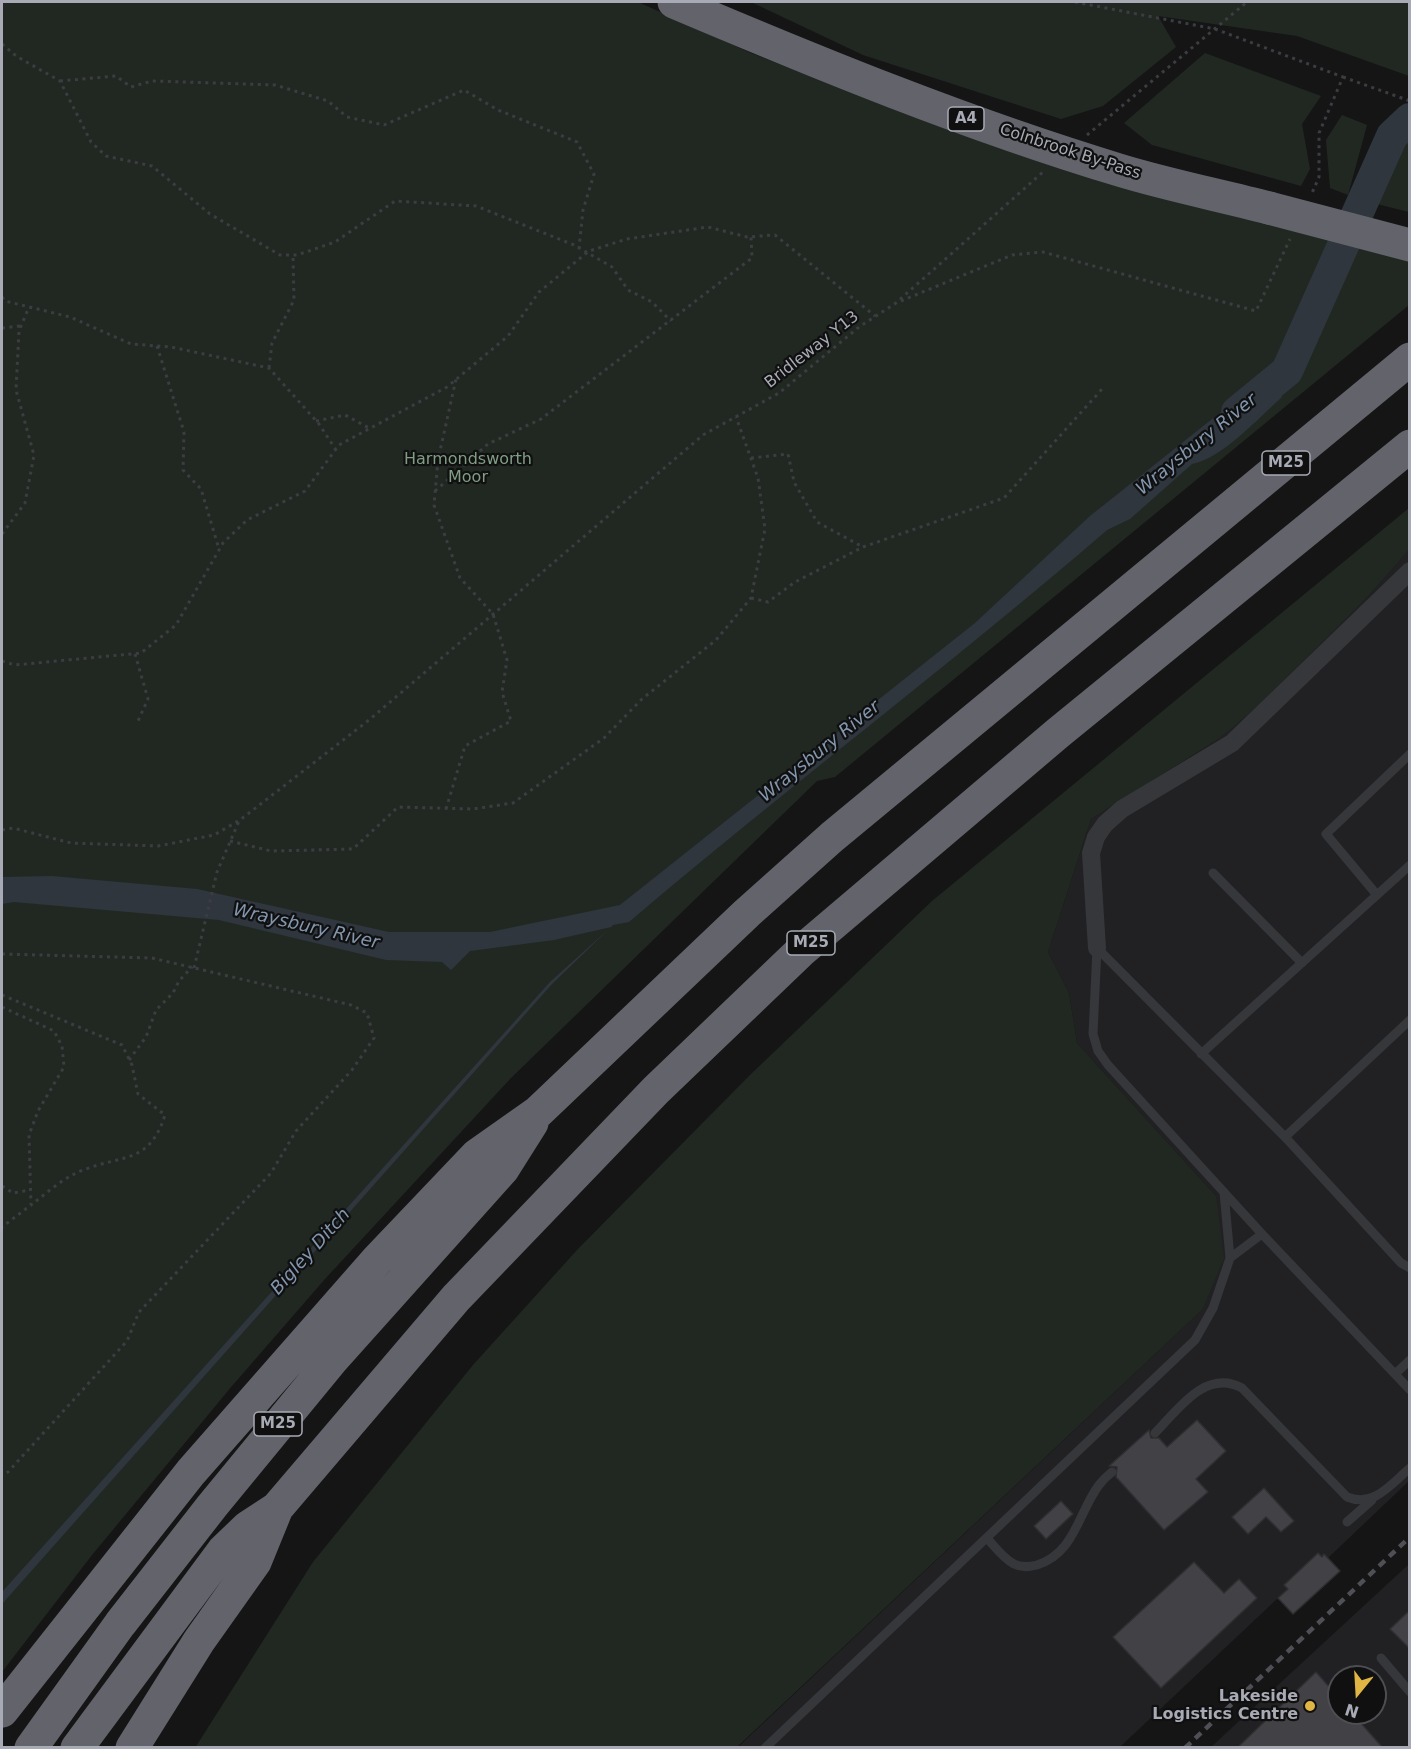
<!DOCTYPE html>
<html>
<head>
<meta charset="utf-8">
<style>
	body { margin:0 }
	#map { position:relative; width:1411px; height:1749px; overflow:hidden; background:#151516; font-family:"DejaVu Sans",sans-serif }
	canvas { display:block }
	.frame { position:absolute; inset:0; border:3px solid #a8abb5; pointer-events:none }
	.north { position:absolute; left:1327px; top:1665px; width:60px; height:60px; box-sizing:border-box; background:#101011; border:2px solid #4d4e53; border-radius:50%; rotate:198deg; font-size:16px; font-weight:700; line-height:24px; text-align:center; color:#a8abb5 }
	.north::after { content:''; display:block; margin:auto; width:21px; height:27px; background:#e0b543; clip-path:polygon(50% 0,100% 100%,50% 72%,0 100%) }
</style>
</head>
<body>
<div id="map">
<canvas width="1411" height="1749"></canvas>
<div class="frame"></div>
<div class="north">N</div>
</div>
<script>
const ctx = document.querySelector('canvas').getContext('2d');
ctx.lineJoin = 'round';
function fillPath(path, color) { ctx.fillStyle = color; ctx.fill(path, 'evenodd'); }
function strokePath(path, color, width, dash) { ctx.strokeStyle = color; ctx.lineWidth = width; ctx.lineCap = dash ? 'butt' : 'round'; ctx.setLineDash(dash || []); ctx.stroke(path); }
function drawText(font, color, halo, rows, align = 'center') {
  ctx.font = font + ' "DejaVu Sans",sans-serif'; ctx.lineWidth = 4.5; ctx.setLineDash([]); ctx.textBaseline = 'middle'; ctx.strokeStyle = halo; ctx.fillStyle = color; for (const [text, x, y, turn = 0] of rows) {
    ctx.save(); ctx.translate(x, y); ctx.rotate((+turn || 0) * Math.PI / 180); ctx.textAlign = isNaN(turn) ? turn : align; if (halo) ctx.strokeText(text, 0, 0); ctx.fillText(text, 0, 0); ctx.restore();
  }
}
fillPath(new Path2D(`
	M 1409,550 L 1409,1481 L 1328,1558 L 1340,1571 L 1293,1614 L 1278,1598 L 1120,1747 L 737,1748 L 1202,1310 L 1216,1196 L 1077,1043 L 1069,993 L 1048,952 L 1091,819 L 1217,740 L 1372,592 Z
	M 1409,1564 L 1409,1747 L 1211,1747 ZM 1339,1677 L 1375,1677 L 1375,1713 L 1339,1713 Z`), '#212123');
fillPath(new Path2D(`
	M 2,2 L 638,2 L 751,53 L 954,132 L 1409,258 L 1409,305 L 835,777 L 817,781 L 511,1078 L 325,1279 L 232,1386 L 92,1555 L 2,1672 Z
	M 751,2 L 1409,2 L 1409,76 L 1297,36 L 1158,16 L 1176,47 L 1103,106 L 1061,119 L 863,55 Z
	M 1205,53 L 1321,96 L 1302,124 L 1310,169 L 1301,186 L 1152,145 L 1124,123 Z
	M 1342,115 L 1367,125 L 1348,195 L 1330,188 L 1326,140 Z
	M 1409,141 L 1409,212 L 1369,202 L 1375,179 Z
	M 1409,508 L 1409,550 L 1372,592 L 1257,707 L 1217,740 L 1091,819 L 1048,952 L 1069,993 L 1077,1043 L 1216,1196 L 1224,1258 L 1202,1310 L 737,1747 L 195,1748 L 313,1562 L 473,1365 L 577,1250 L 750,1075 L 932,901 Z`), '#212822');
fillPath(new Path2D(`
	M 1265,377 L 1282,397 C 1258,418 1223,458 1192,464 L 1130,519 L 1107,530 C 951,665 786,788 629,922 L 613,925 L 552,984 L 2,1604 L 2,1592 L 550,982 L 611,927 L 554,940 L 470,951 L 451,970 L 442,962 L 386,960 L 219,920 L 14,902 L 2,904 L 2,877 L 52,876 L 197,889 L 389,932 L 490,932 L 620,905 L 975,623 L 1090,516 Z`), '#2f363e');
strokePath(new Path2D(`
	M 1237,412 L 1287,371 L 1392,136 L 1410,119`), '#2f363e', 32);
const building = new Path2D(`
	M 1197,1420 L 1226,1451 L 1196,1479 L 1208,1492 L 1164,1530 L 1116,1477 L 1117,1467 L 1109,1466 L 1149,1430 L 1151,1438 L 1159,1438 L 1167,1447 Z
	M 1264,1488 L 1294,1521 L 1281,1532 L 1266,1517 L 1248,1534 L 1232,1517 Z
	M 1061,1501 L 1073,1514 L 1046,1539 L 1034,1526 Z
	M 1318,1553 L 1322,1557 L 1324,1554 L 1340,1571 L 1293,1614 L 1278,1598 L 1288,1589 L 1284,1585 Z
	M 1194,1562 L 1224,1593 L 1239,1579 L 1257,1598 L 1161,1688 L 1113,1637 Z
	M 1410,1610 L 1410,1649 L 1390,1629 Z
	M 1316,1672 L 1339,1698 L 1339,1713 L 1352,1713 L 1383,1748 L 1237,1748 Z`);
fillPath(building, '#424246');
strokePath(building, '#2f2f32', 1.5);
strokePath(new Path2D(`
	M 1075,2 L 1215,29 L 1343,77 L 1319,133 L 1319,177 L 1312,193
	M 2,44 L 16,56 L 60,81 L 91,142 L 106,156 L 152,166 L 210,214 L 280,255 L 297,255 L 335,242 L 395,201 L 476,206 L 574,245 L 612,267 L 628,290 L 652,302 L 671,321
	M 1343,77 L 1410,101
	M 60,81 L 116,76 L 131,87 L 152,81 L 275,85 L 328,101 L 347,117 L 384,125 L 464,90 L 498,110 L 577,142 L 594,174 L 583,210 L 579,248
	M 1087,135 L 1247,2
	M 2,297 L 5,301 L 70,317 L 131,344 L 171,347 L 269,368 L 319,424 L 336,450
	M 901,301 L 1012,255 L 1043,252 L 1256,311 L 1290,239
	M 2,328 L 20,326
	M 157,346 L 184,432 L 183,470 L 201,489 L 219,549
	M 269,368 L 272,343 L 294,300 L 293,255
	M 316,421 L 345,415 L 369,428
	M 751,458 L 788,454 L 794,482 L 817,522 L 863,547
	M 435,491 L 488,444 L 541,419 L 752,258 L 751,237
	M 2,534 L 25,503 L 34,455 L 16,390 L 19,331 L 29,307
	M 751,598 L 768,602 L 795,582 L 863,547 L 1004,498 L 1103,388
	M 135,654 L 148,699 L 138,721
	M 2,661 L 15,665 L 141,653 L 176,625 L 223,543 L 247,520 L 305,491 L 339,445 L 447,387 L 508,336 L 539,292 L 589,251 L 627,239 L 708,227 L 747,237 L 775,235 L 875,316
	M 446,809 L 465,746 L 511,721 L 502,692 L 507,660 L 493,614 L 460,578 L 434,505 L 438,460 L 456,379
	M 2,830 L 13,828 L 71,843 L 158,846 L 214,835 L 240,820 L 369,720 L 703,435 L 779,393 L 859,327 L 896,303 L 1043,172
	M 230,841 L 271,851 L 353,849 L 398,807 L 473,809 L 513,803 L 604,738 L 642,699 L 716,640 L 751,598 L 765,529 L 758,478 L 736,417
	M 2,954 L 152,958 L 351,1005 L 367,1013 L 374,1038 L 352,1070 L 296,1131 L 271,1173 L 139,1312 L 127,1341 L 8,1472 L 2,1475
	M 194,968 L 217,872 L 239,821
	M 2,995 L 122,1045 L 132,1065 L 138,1094 L 165,1115 C 150,1163 123,1155 86,1169 C 65,1176 48,1192 31,1205
	M 2,1007 L 54,1031 L 62,1046 L 64,1067 L 38,1111 L 29,1135 L 31,1205 L 2,1227
	M 129,1060 L 146,1037 L 156,1010 L 173,993 L 179,981 L 192,967
	M 2,1186 L 13,1193 L 30,1190`), '#3c3d42', 3, [3, 4.5]);
strokePath(new Path2D(`
	M 1213,873 L 1302,963
	M 1377,895 L 1326,834 L 1410,754
	M 1097,948 L 1093,1034 L 1098,1051 L 1108,1065 L 1262,1234 L 1410,1390
	M 1097,948 L 1285,1137 L 1410,1020
	M 1201,1054 L 1410,865
	M 1285,1137 L 1401,1263 L 1410,1268
	M 1230,1258 L 1262,1234
	M 1395,1374 L 1410,1360
	M 1155,1433 C 1177,1411 1205,1368 1242,1388 L 1347,1497 C 1374,1508 1391,1484 1410,1468
	M 1347,1522 L 1372,1500
	M 987,1538 C 995,1547 1003,1558 1014,1564 C 1022,1568 1029,1567 1037,1565 C 1075,1553 1078,1513 1099,1485 C 1102,1481 1107,1476 1112,1472
	M 1381,1658 L 1410,1692
	M 765,1748 L 1195,1340 L 1213,1308 L 1230,1258 L 1224,1192`), '#36373b', 9);
strokePath(new Path2D(`
	M 1097,948 L 1091,853 L 1096,837 L 1105,824 L 1122,809 L 1232,743 L 1410,571`), '#36373b', 18);
strokePath(new Path2D(`
	M 674,2 C 820,64 967,124 1119,170 C 1168,185 1219,195 1269,208
	M 2,1711 L 191,1472 L 377,1260 L 477,1155 L 538,1112 L 747,913 L 832,837 L 1410,359
	M 31,1748 L 120,1624 L 212,1506 L 332,1360 L 503,1169 L 532,1123
	M 77,1748 L 223,1551 L 248,1527 L 277,1508 L 456,1298 L 656,1090 L 800,952 L 1058,733 L 1410,446
	M 132,1748 L 199,1641 L 255,1562 L 277,1508`), '#63646b', 33);
strokePath(new Path2D(`
	M 1185,1748 L 1410,1537`), '#4f5056', 4.5, [8, 6]);
strokePath(new Path2D(`
	M 1269,208 L 1410,245`), '#63646b', 33);
for (const [x, y, r, color] of [
	[1310,1706,6,"#e0b543"]
]) { const dot = new Path2D(); dot.arc(x, y, r, 0, 2 * Math.PI); ctx.fillStyle = color; ctx.fill(dot); strokePath(dot, '#101011', 2); }
for (const [x, y, w] of [
	[966,119,36],
	[1286,463,48],
	[811,943,48],
	[278,1424,48]
]) { const box = new Path2D(); box.roundRect(x - w / 2, y - 12, w, 24, 4.5); ctx.fillStyle = '#101011'; ctx.fill(box); strokePath(box, '#a8abb5', 1.5); }
drawText('bold 15px', '#a8abb5', null, [
	["A4",966,119],
	["M25",1286,463],
	["M25",811,943],
	["M25",278,1424]
]);
drawText('16px', '#a8abb5', '#101011', [
	["Colnbrook By-Pass",1070,152,18],
	["Bridleway Y13",812,350,-38]
]);
drawText('16px', '#819e84', '#101011', [
	["Harmondsworth",468,460],
	["Moor",468,478]
]);
drawText('bold 16px', '#a8abb5', '#101011', [
	["Lakeside",1298,1697],
	["Logistics Centre",1298,1715]
], 'right');
drawText('italic 18px', '#8296ad', '#101011', [
	["Wraysbury River",1197,445,-39],
	["Wraysbury River",820,752,-39],
	["Wraysbury River",306,927,13],
	["Bigley Ditch",311,1252,-48]
]);
</script>
</body>
</html>
